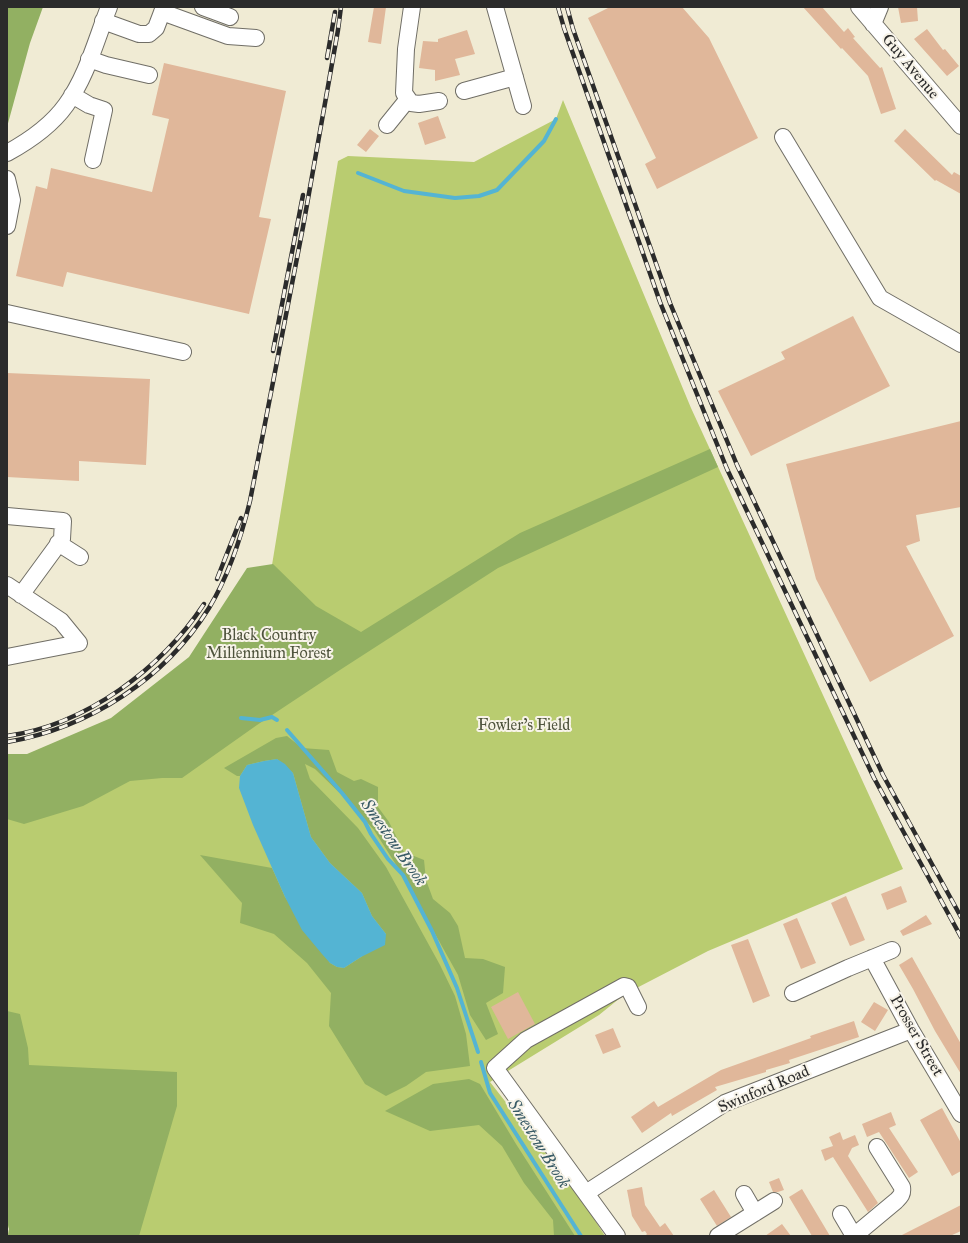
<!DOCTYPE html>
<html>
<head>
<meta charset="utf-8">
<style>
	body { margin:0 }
	#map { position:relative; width:968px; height:1243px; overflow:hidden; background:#f0ebd4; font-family:"IM FELL Great Primer",serif }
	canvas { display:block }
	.frame { position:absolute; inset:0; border:8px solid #2b2b2b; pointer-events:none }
</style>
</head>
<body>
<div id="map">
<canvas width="968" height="1243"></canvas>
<div class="frame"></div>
</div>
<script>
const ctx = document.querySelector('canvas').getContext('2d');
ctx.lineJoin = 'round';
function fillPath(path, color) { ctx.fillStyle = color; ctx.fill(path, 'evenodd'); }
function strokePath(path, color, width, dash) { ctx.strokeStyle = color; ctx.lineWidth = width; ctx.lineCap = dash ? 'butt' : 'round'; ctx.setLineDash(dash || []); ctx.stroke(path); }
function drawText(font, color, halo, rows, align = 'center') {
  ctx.font = font + ' "IM FELL Great Primer",serif'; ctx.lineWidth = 4; ctx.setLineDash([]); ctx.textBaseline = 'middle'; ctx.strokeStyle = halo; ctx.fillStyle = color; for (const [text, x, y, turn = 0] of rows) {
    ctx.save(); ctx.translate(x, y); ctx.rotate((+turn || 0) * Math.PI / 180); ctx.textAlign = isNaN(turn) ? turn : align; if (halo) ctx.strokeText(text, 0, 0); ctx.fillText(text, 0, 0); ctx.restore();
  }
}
fillPath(new Path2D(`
	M 563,100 L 691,408 L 903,869 L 708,951 L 625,994 L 599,1015 L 490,1082 L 580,1197 L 605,1236 L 8,1236 L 9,1229 L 7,1220 L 7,766 L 45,766 L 264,614 L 338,161 L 348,156 L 474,162 L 556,119 Z`), '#b9cc70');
fillPath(new Path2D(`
	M 7,7 L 43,7 L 30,43 L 7,127 Z
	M 710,449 L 718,467 L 498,568 L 343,668 L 257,725 L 182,778 L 162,778 L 130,781 L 83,806 L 24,824 L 7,819 L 7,754 L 27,754 L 111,718 L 189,657 L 247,568 L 273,564 L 316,606 L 361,632 L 520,533 Z
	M 287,736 L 302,748 L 329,750 L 337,772 L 354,781 L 361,779 L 378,787 L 378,807 L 389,822 L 404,852 L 424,860 L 426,880 L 433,899 L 450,913 L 458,926 L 465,958 L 483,959 L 505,967 L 503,993 L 486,1003 L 498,1034 L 486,1040 L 470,1015 L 458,975 L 400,871 L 374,830 L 350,803 L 315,769 L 305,764 L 310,779 L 358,828 L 386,867 L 440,965 L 455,996 L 466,1034 L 470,1066 L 426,1072 L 406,1086 L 386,1096 L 365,1084 L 329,1026 L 331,993 L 307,963 L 274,934 L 240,923 L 242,903 L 200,855 L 272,868 L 285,897 L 330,963 L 337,967 L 344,968 L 361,957 L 386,934 L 372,916 L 362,893 L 330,863 L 311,837 L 293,773 L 277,759 L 264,761 L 247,765 L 240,776 L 237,776 L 224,768 L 276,738 Z
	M 7,1011 L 20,1014 L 28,1048 L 29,1065 L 177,1072 L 177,1106 L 139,1236 L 8,1236 L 9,1229 L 7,1221 Z
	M 469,1079 L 480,1084 L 516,1144 L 575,1236 L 554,1236 L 553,1220 L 524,1183 L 502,1146 L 479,1125 L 430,1131 L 385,1111 L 433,1084 Z`), '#92b062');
fillPath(new Path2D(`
	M 277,759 L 285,764 L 293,773 L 311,837 L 330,863 L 362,893 L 372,916 L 386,934 L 385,945 L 361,957 L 344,968 L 337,967 L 330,963 L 322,954 L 302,930 L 285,897 L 253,825 L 239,788 L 240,776 L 247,765 L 264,761 Z`), '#54b4d3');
strokePath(new Path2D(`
	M 358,173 L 404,191 L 455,198 L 479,196 L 497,190 L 544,141 L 556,119
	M 241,718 L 260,720 L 272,717 L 277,720
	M 287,730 L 342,793 L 365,822 L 371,834 L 388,859 L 403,875 L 432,931 L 457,988 L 478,1052
	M 481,1062 L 490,1093 L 581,1236`), '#54b4d3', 4);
fillPath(new Path2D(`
	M 374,7 L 386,7 L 381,44 L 368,42 Z
	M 610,7 L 682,7 L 709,38 L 758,138 L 657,189 L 645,164 L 656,158 L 588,18 Z
	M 803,7 L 822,7 L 844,32 L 848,28 L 855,37 L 853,38 L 880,68 L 882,67 L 896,109 L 881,114 L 868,76 L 842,48 L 841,49 Z
	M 898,7 L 917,7 L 918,21 L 901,23 Z
	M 927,29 L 943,50 L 945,49 L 959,66 L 947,76 L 914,39 Z
	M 467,30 L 475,54 L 455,59 L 460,75 L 435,81 L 435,70 L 419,68 L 423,41 L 438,42 L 438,39 Z
	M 164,63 L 286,91 L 259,217 L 271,219 L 249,314 L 67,272 L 63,287 L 16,276 L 36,186 L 47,189 L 51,168 L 152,192 L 169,119 L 152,115 Z
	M 438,116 L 446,138 L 425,145 L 418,123 Z
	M 370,129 L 379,136 L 366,152 L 357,145 Z
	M 905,129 L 952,175 L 954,172 L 961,176 L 961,194 L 936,180 L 935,181 L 894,141 Z
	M 853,316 L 890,386 L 751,456 L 718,391 L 785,359 L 781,352 Z
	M 7,373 L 150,379 L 146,465 L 79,461 L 79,481 L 7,477 Z
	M 961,421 L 961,507 L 916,515 L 920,541 L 906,546 L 954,636 L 870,682 L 816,579 L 786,464 Z
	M 901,886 L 907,902 L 887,910 L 881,894 Z
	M 846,896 L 865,940 L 850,946 L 831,903 Z
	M 926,915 L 932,924 L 903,936 L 900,931 Z
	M 797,918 L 816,963 L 801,969 L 783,924 Z
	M 748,939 L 770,996 L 753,1003 L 731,945 Z
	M 912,957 L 961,1044 L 961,1074 L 935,1031 L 913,989 L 899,965 Z
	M 518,992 L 535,1024 L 508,1039 L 491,1007 Z
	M 874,1002 L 888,1010 L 875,1031 L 861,1022 Z
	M 854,1021 L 859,1037 L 789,1060 L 790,1063 L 766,1070 L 766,1072 L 715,1087 L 717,1090 L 672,1116 L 671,1113 L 642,1133 L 631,1117 L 654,1101 L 658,1107 L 721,1070 L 811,1038 L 810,1036 Z
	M 613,1028 L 621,1047 L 603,1054 L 595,1035 Z
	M 942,1108 L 961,1143 L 961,1171 L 952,1176 L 920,1120 Z
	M 891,1112 L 896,1125 L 889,1128 L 918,1172 L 909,1178 L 879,1132 L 867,1137 L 862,1124 Z
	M 840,1132 L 843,1140 L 855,1135 L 859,1145 L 852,1148 L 848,1156 L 878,1203 L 868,1212 L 833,1157 L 825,1161 L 821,1150 L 833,1146 L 829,1137 Z
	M 779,1178 L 784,1190 L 778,1192 L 773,1192 L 769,1182 Z
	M 642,1187 L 645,1205 L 660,1227 L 665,1223 L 674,1236 L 645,1236 L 647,1234 L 645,1231 L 642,1232 L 632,1216 L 627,1190 Z
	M 802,1189 L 830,1236 L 812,1236 L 789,1197 Z
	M 714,1190 L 731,1217 L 717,1226 L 700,1199 Z
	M 961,1205 L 961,1231 L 950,1236 L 900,1236 Z
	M 782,1224 L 791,1236 L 765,1236 Z`), '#e0b79a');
const minor = new Path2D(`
	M 203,7 L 230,17
	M 412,7 L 406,49 L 404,93 L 411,103 L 419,104 L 439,101
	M 495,7 L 523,106
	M 859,7 L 961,126
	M 162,12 L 228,36 L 256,38
	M 103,21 L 139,34 L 149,34 L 156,28 L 164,7
	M 873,24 L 880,7
	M 89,59 L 106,65 L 149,75
	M 464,91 L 515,77
	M 72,95 L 89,105 L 104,110 L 93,160
	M 387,125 L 408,99
	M 783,137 L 880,298 L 961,344
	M 7,153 C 29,141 51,126 66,105 C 87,76 96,40 109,7
	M 7,179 L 12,200 L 7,226
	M 7,313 L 183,352
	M 7,516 L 63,521 L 62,539 L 21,595
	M 58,543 L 80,557
	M 7,585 L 61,621 L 79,643 L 7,657
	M 872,958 L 911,1030 L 961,1114
	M 793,993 L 848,968 L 892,950
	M 586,1193 L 725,1103 L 911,1030
	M 744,1194 L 755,1213
	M 841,1214 L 854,1236
	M 617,1236 L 495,1068 L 526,1040 L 624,986 L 628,987 L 638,1007
	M 718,1236 L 774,1201
	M 854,1236 L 896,1201 C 901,1196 903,1194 902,1187 L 877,1147`);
strokePath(minor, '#706e66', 18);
strokePath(minor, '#fff', 16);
const rail = new Path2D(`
	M 558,7 L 564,28 L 660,302 L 727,469 L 874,778 L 961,937
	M 567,7 L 573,29 L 670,303 L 737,465 L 883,775 L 961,917
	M 327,58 L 335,12
	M 273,351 L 303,195
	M 217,579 L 241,518
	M 7,736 C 86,725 161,669 204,604
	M 7,742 C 89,728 165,679 209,608 C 229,575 241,538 250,501 L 303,227 L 338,30 L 341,7`);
strokePath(rail, '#2b2b2b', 4.5);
strokePath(rail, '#f7f3e8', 3, [9]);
drawText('16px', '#2b2b2b', '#f7f3e8', [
	["Guy Avenue",910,67,50],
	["Prosser Street",916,1036,60],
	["Swinford Road",764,1090,-23]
]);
drawText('16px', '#4e533c', '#f7f3e8', [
	["Black Country",269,636],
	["Millennium Forest",269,654],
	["Fowler's Field",524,726]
]);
drawText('italic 17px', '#395b66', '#f7f3e8', [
	["Smestow Brook",393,843,55],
	["Smestow Brook",538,1144,58]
]);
</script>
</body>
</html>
